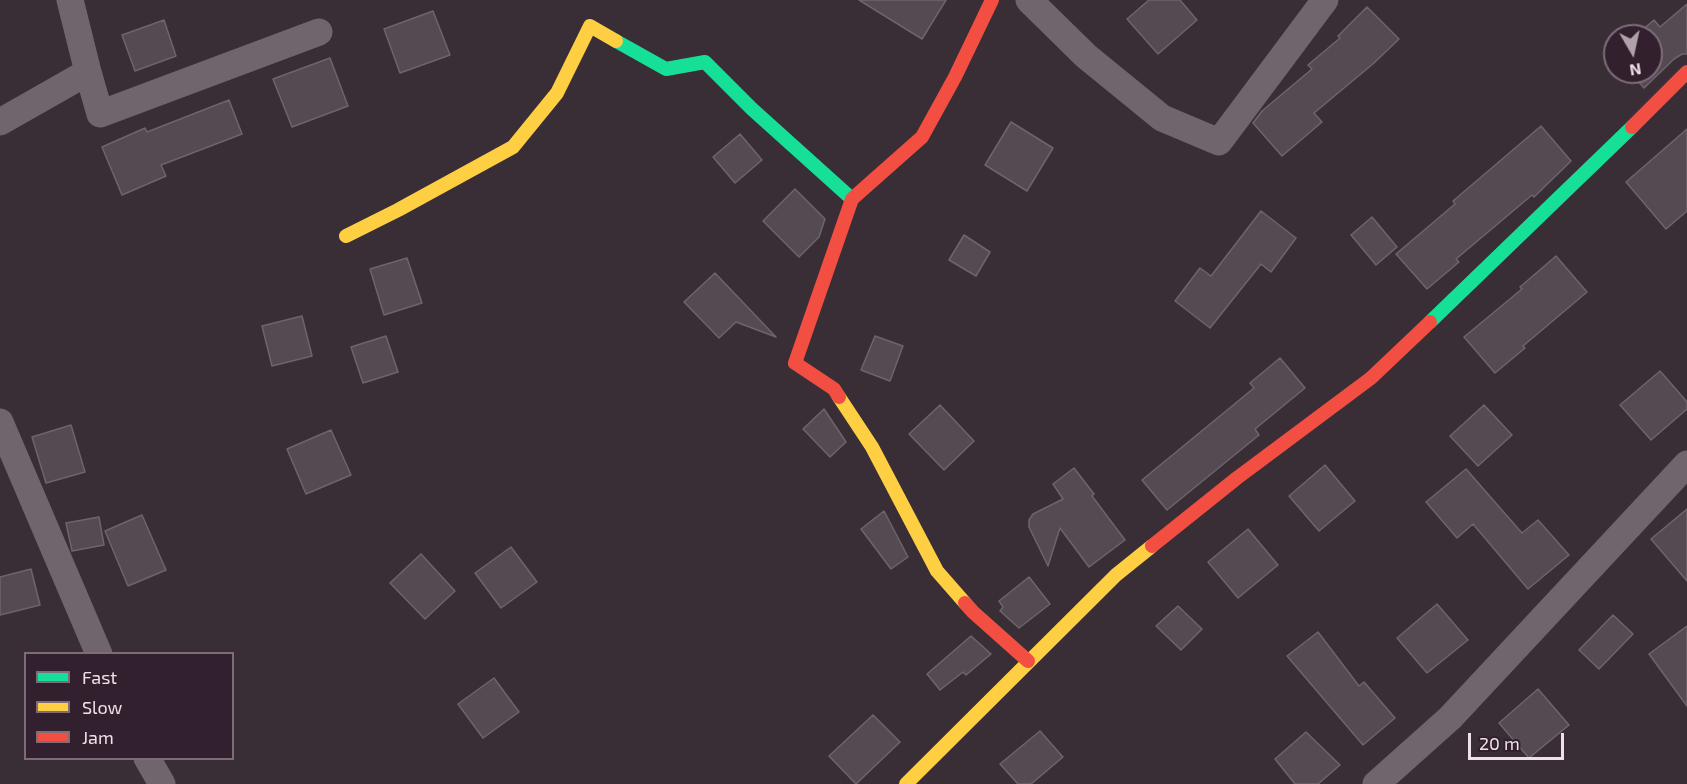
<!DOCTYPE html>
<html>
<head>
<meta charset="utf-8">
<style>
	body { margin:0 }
	#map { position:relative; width:1687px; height:784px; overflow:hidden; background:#392e36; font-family:"Exo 2",sans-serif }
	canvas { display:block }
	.legend { position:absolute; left:24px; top:652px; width:210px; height:108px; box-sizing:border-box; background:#33202e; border:2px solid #7e6d79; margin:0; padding:8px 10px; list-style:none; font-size:18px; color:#eee1ea }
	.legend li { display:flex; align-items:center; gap:12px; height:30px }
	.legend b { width:30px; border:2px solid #7e6d79 }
	.north { position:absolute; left:1603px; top:24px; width:60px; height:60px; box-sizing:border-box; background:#33202e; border:2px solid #7e6d79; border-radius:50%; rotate:171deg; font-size:16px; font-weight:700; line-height:24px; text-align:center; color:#eee1ea }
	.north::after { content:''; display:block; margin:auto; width:21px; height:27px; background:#afa2ab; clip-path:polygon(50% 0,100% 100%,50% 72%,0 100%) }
	.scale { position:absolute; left:1468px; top:733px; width:96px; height:27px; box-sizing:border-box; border:3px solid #eee1ea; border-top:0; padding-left:8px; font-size:18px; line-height:21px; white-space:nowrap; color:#eee1ea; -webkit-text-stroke:4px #33202e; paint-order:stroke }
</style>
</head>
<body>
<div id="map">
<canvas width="1687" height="784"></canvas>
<ul class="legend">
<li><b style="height:8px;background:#16e098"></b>Fast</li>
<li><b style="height:8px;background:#ffcf43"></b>Slow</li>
<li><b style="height:8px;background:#f24e42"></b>Jam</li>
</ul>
<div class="north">N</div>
<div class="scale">20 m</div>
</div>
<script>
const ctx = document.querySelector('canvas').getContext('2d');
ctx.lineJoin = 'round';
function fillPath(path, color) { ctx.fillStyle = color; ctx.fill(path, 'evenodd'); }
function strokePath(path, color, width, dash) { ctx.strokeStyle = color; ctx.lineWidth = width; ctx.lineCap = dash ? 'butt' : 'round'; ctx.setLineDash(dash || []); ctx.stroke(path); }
const building = new Path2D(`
	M 859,0 L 946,0 L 922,39 Z
	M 1149,0 L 1180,0 L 1197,20 L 1158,54 L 1127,19 Z
	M 1687,4 L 1687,54 L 1682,54 L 1674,59 L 1644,88 L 1630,72 L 1651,72 L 1651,36 L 1635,36 L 1654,20 L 1660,27 Z
	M 1367,7 L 1399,39 L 1374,63 L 1314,113 L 1322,122 L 1282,156 L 1253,123 L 1262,111 L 1312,69 L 1308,65 L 1340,38 L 1338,36 Z
	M 433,11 L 450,55 L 400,73 L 384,29 Z
	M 164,20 L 176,56 L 135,71 L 122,35 Z
	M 330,58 L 348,106 L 292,127 L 273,79 Z
	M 229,100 L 242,134 L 161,165 L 166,176 L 122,195 L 102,147 L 145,128 L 147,132 Z
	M 1011,122 L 1053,148 L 1027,191 L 985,165 Z
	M 1541,126 L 1571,161 L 1534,197 L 1532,195 L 1456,259 L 1459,262 L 1427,289 L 1396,254 L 1455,204 L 1453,201 Z
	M 1687,129 L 1687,211 L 1666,229 L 1626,182 Z
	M 740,134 L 762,160 L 735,183 L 713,157 Z
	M 795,189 L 825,219 L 819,237 L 799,257 L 763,221 Z
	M 1261,211 L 1296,238 L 1271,272 L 1261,264 L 1210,328 L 1175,301 L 1200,268 L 1211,276 Z
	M 1372,217 L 1397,247 L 1376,265 L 1351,235 Z
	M 964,235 L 990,252 L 976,276 L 949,260 Z
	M 1556,256 L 1587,292 L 1523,346 L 1525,348 L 1495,373 L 1464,337 L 1522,289 L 1520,287 Z
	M 407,258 L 422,303 L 384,315 L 370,269 Z
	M 715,273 L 776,337 L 736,322 L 719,338 L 684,302 Z
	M 302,316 L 312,356 L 272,366 L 262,326 Z
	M 386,336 L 398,372 L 363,383 L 351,347 Z
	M 875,336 L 903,346 L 890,381 L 861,370 Z
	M 1280,358 L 1305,388 L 1255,429 L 1259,435 L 1167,510 L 1142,480 L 1254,388 L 1250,383 Z
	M 1660,371 L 1687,402 L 1687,409 L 1651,440 L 1620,405 Z
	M 940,405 L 974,441 L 944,470 L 909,434 Z
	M 1484,405 L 1512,435 L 1478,466 L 1450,436 Z
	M 824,409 L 846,442 L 830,457 L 803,429 Z
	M 71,425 L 85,472 L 46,483 L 32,437 Z
	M 331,430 L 351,475 L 306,494 L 287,449 Z
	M 1325,465 L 1355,501 L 1319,531 L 1289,496 Z
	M 1074,468 L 1094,494 L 1092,496 L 1125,540 L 1089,567 L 1060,528 L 1048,566 L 1029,527 L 1029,520 L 1033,514 L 1063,499 L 1053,484 Z
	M 1466,469 L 1522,533 L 1538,520 L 1569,555 L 1528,589 L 1473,524 L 1457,538 L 1426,502 Z
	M 1687,509 L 1687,581 L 1651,539 Z
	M 884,511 L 908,557 L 891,569 L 861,529 Z
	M 142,515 L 166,570 L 128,586 L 105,531 Z
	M 99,517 L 104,545 L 72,551 L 66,523 Z
	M 1248,529 L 1278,565 L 1238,598 L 1208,562 Z
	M 511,547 L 537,582 L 501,608 L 475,573 Z
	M 421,554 L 455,591 L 425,619 L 390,583 Z
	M 31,569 L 40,605 L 0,615 L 0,577 Z
	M 1029,577 L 1050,604 L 1019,628 L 1000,611 L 1003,607 L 999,601 Z
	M 1437,604 L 1468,640 L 1427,673 L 1397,638 Z
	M 1178,606 L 1202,629 L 1181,650 L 1156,626 Z
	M 1613,615 L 1633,634 L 1599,669 L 1579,650 Z
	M 1687,626 L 1687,706 L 1649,654 Z
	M 1318,632 L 1359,686 L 1364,682 L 1395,718 L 1363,745 L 1287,656 Z
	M 971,636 L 991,654 L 966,675 L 963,672 L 940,690 L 927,674 Z
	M 494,678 L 519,712 L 483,738 L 458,704 Z
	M 1538,689 L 1569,725 L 1529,758 L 1499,723 Z
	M 873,715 L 900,742 L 856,784 L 829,756 Z
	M 1040,731 L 1063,757 L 1031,784 L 1018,784 L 1000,764 Z
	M 1306,732 L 1340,765 L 1318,784 L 1295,784 L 1275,759 Z`);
fillPath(building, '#544a51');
strokePath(building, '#6e646b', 1.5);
strokePath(new Path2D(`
	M 70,0 L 88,72
	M 1029,0 L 1086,56 L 1162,118 L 1219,142 L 1325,0
	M 0,122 L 88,72 L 100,114 L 319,32
	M 0,422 L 99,654
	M 147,758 L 162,784
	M 1376,784 L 1450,718 L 1687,464`), '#71656d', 27);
strokePath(new Path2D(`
	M 616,41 L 666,69 L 705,62 L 752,109 L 852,199
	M 1430,322 L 1632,127`), '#16e098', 14);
strokePath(new Path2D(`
	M 346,236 L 398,210 L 513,147 L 557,93 L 590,26 L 616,41
	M 839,397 L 872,447 L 937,571 L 965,603
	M 906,784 L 1116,575 L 1152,546`), '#ffcf43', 14);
strokePath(new Path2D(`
	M 1632,127 L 1687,72
	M 839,397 L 834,389 L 795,363 L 852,199 L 922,137 L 955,77 L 992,0
	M 1152,546 L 1237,478 L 1371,378 L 1430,322
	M 965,603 L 973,612 L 1028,661`), '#f24e42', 14);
</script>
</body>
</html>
